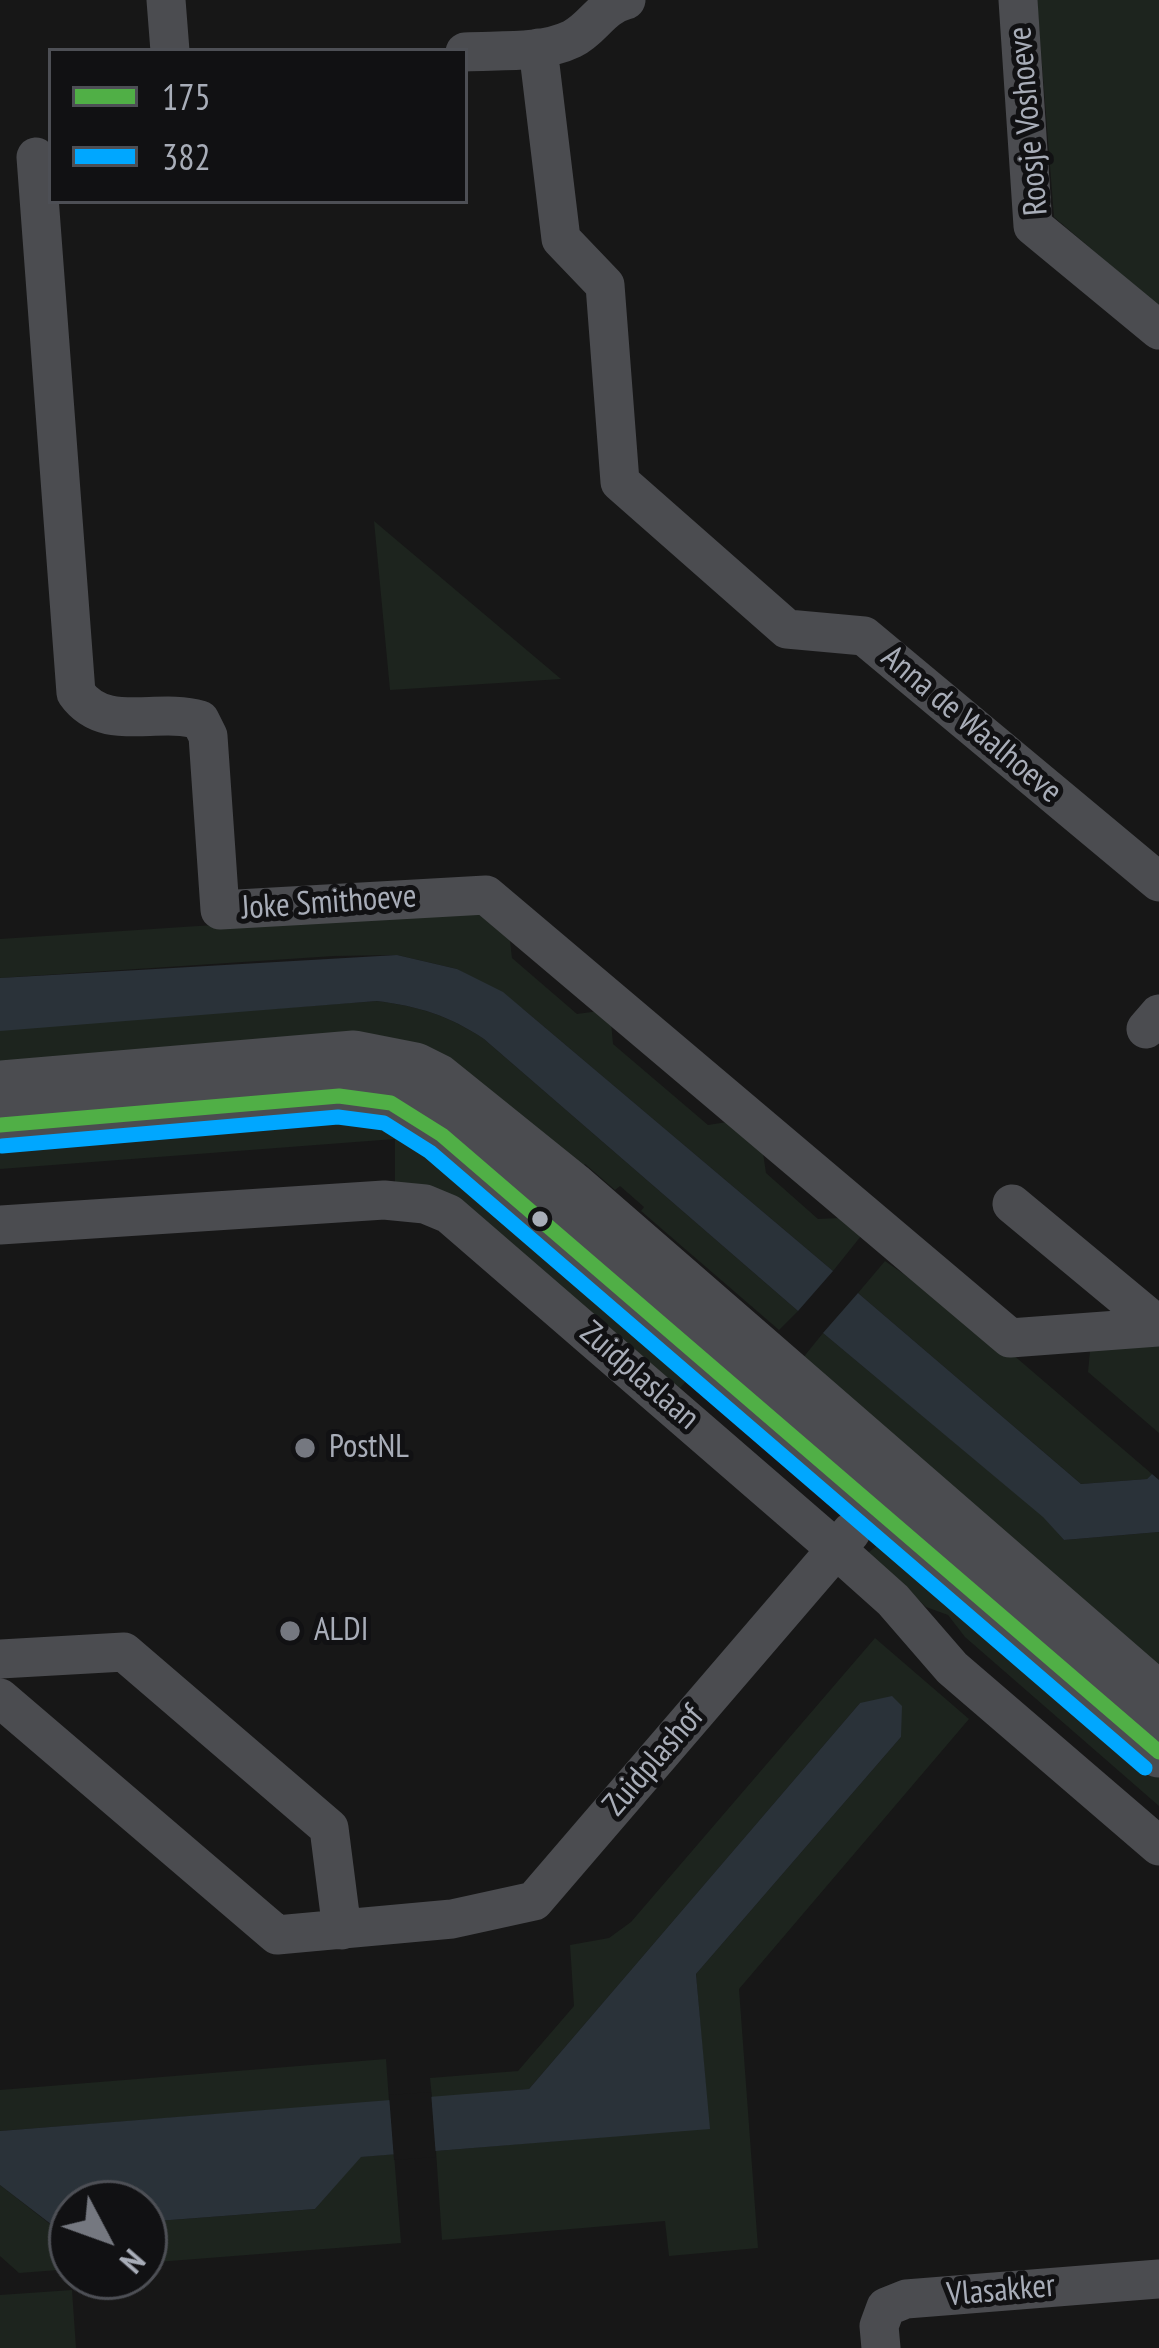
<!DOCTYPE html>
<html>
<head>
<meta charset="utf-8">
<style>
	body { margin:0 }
	#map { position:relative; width:1159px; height:2348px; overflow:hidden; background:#171717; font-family:"PT Sans Narrow",sans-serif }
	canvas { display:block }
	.legend { position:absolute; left:48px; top:48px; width:420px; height:156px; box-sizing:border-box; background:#111113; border:3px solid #4d4f55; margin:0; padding:15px 21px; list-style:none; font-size:36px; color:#a8adb8 }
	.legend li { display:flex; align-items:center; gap:24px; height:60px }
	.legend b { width:60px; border:3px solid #4d4f55 }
	.north { position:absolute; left:48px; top:2180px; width:120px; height:120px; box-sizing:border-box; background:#111113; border:3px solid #4d4f55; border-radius:50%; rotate:131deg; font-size:33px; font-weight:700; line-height:48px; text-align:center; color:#a8adb8 }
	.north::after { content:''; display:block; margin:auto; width:42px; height:54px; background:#757880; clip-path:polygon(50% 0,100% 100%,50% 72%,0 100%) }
</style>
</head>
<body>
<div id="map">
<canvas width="1159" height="2348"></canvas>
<ul class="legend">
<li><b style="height:15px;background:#50af46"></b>175</li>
<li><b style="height:15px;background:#00a7ff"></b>382</li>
</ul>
<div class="north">N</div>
</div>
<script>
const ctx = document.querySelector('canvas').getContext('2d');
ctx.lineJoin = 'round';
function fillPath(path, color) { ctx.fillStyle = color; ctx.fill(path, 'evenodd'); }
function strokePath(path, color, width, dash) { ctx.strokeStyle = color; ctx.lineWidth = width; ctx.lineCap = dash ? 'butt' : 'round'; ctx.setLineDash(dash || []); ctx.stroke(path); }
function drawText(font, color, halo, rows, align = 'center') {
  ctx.font = font + ' "PT Sans Narrow",sans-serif'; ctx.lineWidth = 10; ctx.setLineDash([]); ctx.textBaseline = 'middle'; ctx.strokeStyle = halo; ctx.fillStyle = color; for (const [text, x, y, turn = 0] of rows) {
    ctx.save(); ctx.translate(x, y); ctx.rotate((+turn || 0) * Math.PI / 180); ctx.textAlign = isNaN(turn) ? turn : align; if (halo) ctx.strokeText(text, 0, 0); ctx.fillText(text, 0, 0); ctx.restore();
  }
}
fillPath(new Path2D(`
	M 1037,0 L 1159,0 L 1159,307 L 1054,217 Z
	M 374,521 L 561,679 L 390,690 Z
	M 458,909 L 485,915 L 509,933 L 512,958 L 577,1014 L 599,1011 L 611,1022 L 613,1044 L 708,1125 L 727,1122 L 763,1153 L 766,1173 L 818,1219 L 840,1218 L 861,1236 L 833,1271 L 523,1009 L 457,969 L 397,955 L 334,956 L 0,978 L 0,939 Z
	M 377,1001 C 418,1006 450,1016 484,1039 L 798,1311 L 779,1330 L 641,1211 L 644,1207 L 620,1186 L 615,1190 L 585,1164 L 575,1174 L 487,1098 L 0,1072 L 0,1031 L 8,1028 Z
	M 343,1114 L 396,1124 L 691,1376 L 678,1390 L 395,1186 L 395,1139 L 0,1169 L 0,1141 Z
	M 885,1261 L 983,1329 L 1152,1474 L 1147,1479 L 1081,1484 L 858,1293 Z
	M 823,1333 L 1043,1516 L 1064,1540 L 1159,1532 L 1159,1675 L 798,1364 Z
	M 1159,1336 L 1159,1433 L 1088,1372 L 1091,1341 Z
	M 878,1545 L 892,1545 L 1159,1766 L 1159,1806 L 965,1637 L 948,1615 L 926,1607 L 868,1553 Z
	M 875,1638 L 969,1719 L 739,1989 L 758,2248 L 669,2256 L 665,2221 L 442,2240 L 436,2151 L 709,2128 L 696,1974 L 901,1737 L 860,1703 L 529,2089 L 432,2098 L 430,2078 L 518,2071 L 574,2006 L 570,1945 L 609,1938 L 631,1922 Z
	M 386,2059 L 389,2101 L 0,2131 L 0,2090 Z
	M 394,2154 L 401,2243 L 144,2263 L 144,2222 L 315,2209 L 360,2157 Z
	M 0,2185 L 55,2228 L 72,2227 L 72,2269 L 19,2273 L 0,2256 Z
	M 72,2290 L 76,2348 L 0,2348 L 0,2295 Z`), '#1d241e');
fillPath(new Path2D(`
	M 397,955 L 457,969 L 503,992 L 833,1271 L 798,1311 L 484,1039 C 450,1016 418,1006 377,1001 L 0,1031 L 0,978 Z
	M 858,1293 L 1081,1484 L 1147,1479 L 1152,1474 L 1159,1480 L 1159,1532 L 1064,1540 L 1043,1517 L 823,1333 Z
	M 892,1696 L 902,1706 L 901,1737 L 696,1974 L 710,2129 L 361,2157 L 315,2209 L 144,2222 L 144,2204 L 72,2204 L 72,2227 L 56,2228 L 0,2185 L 0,2131 L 529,2089 L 860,1703 Z`), '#2a3239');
fillPath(new Path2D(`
	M 431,2092 L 436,2157 L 394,2160 L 389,2095 Z`), '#171717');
strokePath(new Path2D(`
	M 166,0 L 170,51
	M 1018,0 L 1033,226 L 1159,330
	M 538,48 L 561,239 L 605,285 L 620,482 L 787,629 L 864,636 L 1159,882
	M 465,52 C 498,50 541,54 572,39 C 594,28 600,7 626,0
	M 36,157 L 76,693 C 105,734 156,707 200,720 L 208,736 L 220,910 L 486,895 L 1010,1338 L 1159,1327
	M 1146,1029 L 1159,1014
	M 1012,1204 L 1159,1326
	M 0,1225 L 384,1200 L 425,1204 L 449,1214 L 836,1549 L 893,1600 L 952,1668 L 1159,1846
	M 0,1659 L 124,1652 L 329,1828 L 342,1930
	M 0,1698 L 277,1935 L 452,1919 L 534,1901 L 851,1532
	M 881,2348 L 879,2326 L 886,2307 L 906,2299 L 1159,2279`), '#4b4c50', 39);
strokePath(new Path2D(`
	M 0,1086 L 354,1056 L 415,1068 L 437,1079 L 571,1187 L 1159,1698
	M 0,1125 L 339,1096 L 391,1103 L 442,1135 L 1159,1752`), '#4b4c50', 51);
strokePath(new Path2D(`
	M 0,1125 L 339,1096 L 391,1103 L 442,1135 L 1159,1752`), '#50af46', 15);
strokePath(new Path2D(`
	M 2,1146 L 338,1117 L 384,1123 L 430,1152 L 1145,1768`), '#00a7ff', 15);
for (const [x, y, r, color] of [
	[540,1219,10,"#a8adb8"],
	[305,1448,12,"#757880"],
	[290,1631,12,"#757880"]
]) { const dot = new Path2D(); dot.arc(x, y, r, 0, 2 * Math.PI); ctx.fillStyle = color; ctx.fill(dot); strokePath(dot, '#111113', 4.5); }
drawText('33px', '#a8adb8', '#111113', [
	["Roosje Voshoeve",1029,121,-95],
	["Anna de Waalhoeve",971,725,40],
	["Joke Smithoeve",329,903,-4],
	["Zuidplaslaan",639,1376,41],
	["Zuidplashof",654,1761,-49],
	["Vlasakker",1001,2291,-5]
]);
drawText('33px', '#a8adb8', '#111113', [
	["PostNL",329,1448],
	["ALDI",314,1631]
], 'left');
</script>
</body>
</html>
